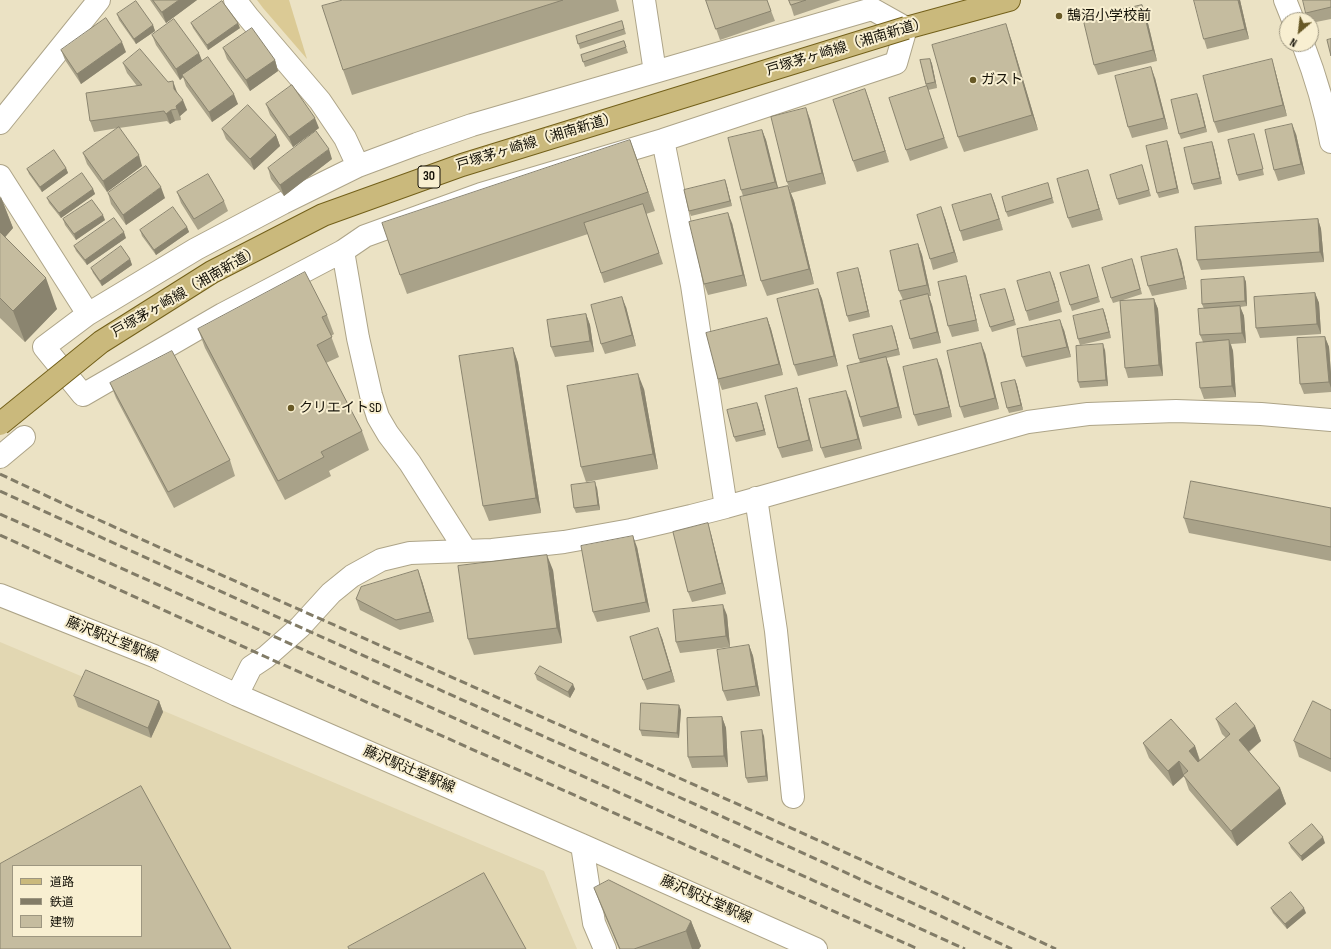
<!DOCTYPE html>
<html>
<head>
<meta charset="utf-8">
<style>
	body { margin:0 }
	#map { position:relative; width:1331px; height:949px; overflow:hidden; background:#ebe2c4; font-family:"Sofia Sans Condensed","Noto Sans JP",sans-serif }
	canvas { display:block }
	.legend { position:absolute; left:12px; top:865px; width:130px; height:72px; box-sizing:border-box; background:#f8efd1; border:1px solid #9d9680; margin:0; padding:5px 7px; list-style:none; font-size:12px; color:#141107 }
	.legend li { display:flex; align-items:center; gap:8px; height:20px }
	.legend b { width:20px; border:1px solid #9d9680 }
	.north { position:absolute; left:1279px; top:12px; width:40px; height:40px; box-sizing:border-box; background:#f8efd1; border:1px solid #9d9680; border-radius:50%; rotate:208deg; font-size:11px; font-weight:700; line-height:16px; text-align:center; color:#141107 }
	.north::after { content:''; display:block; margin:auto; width:14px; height:18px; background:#685926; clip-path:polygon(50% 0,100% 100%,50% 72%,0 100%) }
</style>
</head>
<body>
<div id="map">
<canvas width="1331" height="949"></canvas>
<ul class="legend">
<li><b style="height:5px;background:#cab97c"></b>道路</li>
<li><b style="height:5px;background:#827c67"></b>鉄道</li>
<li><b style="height:11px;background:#c5bc9f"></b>建物</li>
</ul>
<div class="north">N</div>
</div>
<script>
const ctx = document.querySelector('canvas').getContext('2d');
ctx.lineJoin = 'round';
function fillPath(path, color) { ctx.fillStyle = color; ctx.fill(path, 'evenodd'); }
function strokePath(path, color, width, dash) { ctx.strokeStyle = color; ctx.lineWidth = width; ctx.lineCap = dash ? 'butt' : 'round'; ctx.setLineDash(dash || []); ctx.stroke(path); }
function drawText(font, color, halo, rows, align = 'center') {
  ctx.font = font + ' "Sofia Sans Condensed","Noto Sans JP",sans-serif'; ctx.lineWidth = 4; ctx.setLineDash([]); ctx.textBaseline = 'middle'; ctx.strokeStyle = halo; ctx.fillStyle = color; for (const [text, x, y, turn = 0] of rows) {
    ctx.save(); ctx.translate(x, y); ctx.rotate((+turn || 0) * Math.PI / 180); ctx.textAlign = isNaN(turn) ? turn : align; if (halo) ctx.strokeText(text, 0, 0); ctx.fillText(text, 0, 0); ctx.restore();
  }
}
fillPath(new Path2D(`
	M 0,642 L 544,871 L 577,949 L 0,949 ZM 13,866 L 141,866 L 141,936 L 13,936 Z`), '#e2d7b2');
fillPath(new Path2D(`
	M 257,0 L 289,0 L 307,59 L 263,8 Z`), '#dbca95');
const minor = new Path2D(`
	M 235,0 L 249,18 L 320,101 L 345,138 L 358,166
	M 644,0 L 655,72
	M 1285,0 L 1293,20
	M 872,9 L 906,28 L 896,63 L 663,140 L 481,194 L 365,236 L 343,251 L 223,314 L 83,395 L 44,347 L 88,314 L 196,249 L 283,203 L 358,166 L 417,144 L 472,125 Z
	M 1303,44 C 1315,75 1325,108 1331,142
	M 0,123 L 99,0
	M 663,140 L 692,285 L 726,507
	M 0,176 L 88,314
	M 343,251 L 358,338 L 371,395 L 378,417 L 388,434 L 410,463 L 466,551
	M 0,457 L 24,437
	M 756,498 L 776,631 L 793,797
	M 0,595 L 154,656 L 237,695 L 582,845 L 816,949
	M 237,695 L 251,667 L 266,657 L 300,627 L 331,593 L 352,576 L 381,560 L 410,553 L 492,550 L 564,542 L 631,530 L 691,516 L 726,507 L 1028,422 L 1088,414 L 1176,411 L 1261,414 L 1331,420
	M 582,845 L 594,923 L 605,949`);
const major = new Path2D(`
	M 906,28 L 1009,0`);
strokePath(minor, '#ada488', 24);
strokePath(major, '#73601a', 24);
strokePath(minor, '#fff', 22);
strokePath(major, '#cab97c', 22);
strokePath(new Path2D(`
	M 0,474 C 116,529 233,580 350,632 C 586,737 822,840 1056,949
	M 0,491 C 337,646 676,793 1012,949
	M 0,514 L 284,641 L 965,949
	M 0,535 L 266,657 L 918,949`), '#827c67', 3, [8, 4]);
const majorBridge = new Path2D(`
	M 0,424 L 101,342 L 212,272 L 323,215 L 462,165 L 906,28`);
strokePath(majorBridge, '#73601a', 24, []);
strokePath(majorBridge, '#cab97c', 22);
fillPath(new Path2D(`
	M 150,0 L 197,0 L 166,23 Z
	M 343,0 L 616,0 L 619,11 L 352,95 L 343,70 Z
	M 706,0 L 767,0 L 775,21 L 720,40 Z
	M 789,0 L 841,0 L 794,16 Z
	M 1240,0 L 1249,39 L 1207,49 L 1204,39 Z
	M 1331,0 L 1331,19 L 1311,23 L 1311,20 L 1309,20 L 1306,13 Z
	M 1142,5 L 1146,15 L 1157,61 L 1098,75 L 1094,65 Z
	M 117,14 L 153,25 L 155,31 L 136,44 L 119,20 Z
	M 622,21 L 626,34 L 580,49 L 576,36 Z
	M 191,23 L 240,28 L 208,50 L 193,28 Z
	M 152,35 L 202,62 L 238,104 L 212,122 L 186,86 L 183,77 L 180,80 L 156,45 Z
	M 1011,39 L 1038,130 L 964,152 L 958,137 Z
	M 624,41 L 628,53 L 585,67 L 581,55 Z
	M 223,48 L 275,60 L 278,71 L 250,91 L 227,59 Z
	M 61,50 L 126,52 L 81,84 L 65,60 Z
	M 930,59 L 932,64 L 937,88 L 928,90 L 948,148 L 910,161 L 906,150 L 926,86 L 920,60 Z
	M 123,63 L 177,92 L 187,110 L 180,116 L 181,120 L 175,121 L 170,124 L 167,121 L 119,128 L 142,166 L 107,192 L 87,164 L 83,153 L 118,128 L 94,132 L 90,121 L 137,86 L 127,73 Z
	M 1275,70 L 1287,116 L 1218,133 L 1214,122 Z
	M 1155,78 L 1168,129 L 1132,138 L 1128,127 Z
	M 1199,99 L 1207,132 L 1181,139 L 1179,134 Z
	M 869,100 L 889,162 L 857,172 L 853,161 Z
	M 266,104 L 319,128 L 293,147 L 270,115 Z
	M 810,119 L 826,184 L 791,193 L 787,182 Z
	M 222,129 L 276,135 L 280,146 L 254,170 L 226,139 Z
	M 762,130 L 766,140 L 778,188 L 788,186 L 794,201 L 814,284 L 767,296 L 761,281 L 743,196 L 741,190 Z
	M 1296,134 L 1305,174 L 1278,181 L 1274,170 Z
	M 630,140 L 655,211 L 646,214 L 663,264 L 604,283 L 588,234 L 407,294 L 400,275 Z
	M 1256,140 L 1264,175 L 1239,181 L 1237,175 Z
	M 1167,141 L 1169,147 L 1179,193 L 1159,198 L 1157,193 Z
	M 1214,148 L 1222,184 L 1194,190 L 1192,184 Z
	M 332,159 L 284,196 L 271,179 L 268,168 Z
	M 1142,165 L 1151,196 L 1119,205 L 1117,199 Z
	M 66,168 L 68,173 L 42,192 L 29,174 L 27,169 Z
	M 1088,170 L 1091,181 L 1103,220 L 1072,228 L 1068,218 Z
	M 725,180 L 732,206 L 691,216 L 689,211 Z
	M 1048,183 L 1054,203 L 1008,217 L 1006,212 Z
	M 93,189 L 95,194 L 61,218 L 49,203 L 47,198 Z
	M 177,192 L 224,201 L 228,211 L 198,230 L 181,203 Z
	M 108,193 L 165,198 L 126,225 L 111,204 Z
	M 991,194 L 1003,230 L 963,241 L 960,231 Z
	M 0,196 L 13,228 L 5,237 L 57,309 L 25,342 L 0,318 Z
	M 945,218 L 958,262 L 933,270 L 930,259 Z
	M 63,219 L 105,220 L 76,240 L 65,225 Z
	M 1318,219 L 1321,229 L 1324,262 L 1201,270 L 1197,260 Z
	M 732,223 L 747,286 L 708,295 L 704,284 Z
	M 187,227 L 189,232 L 156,255 L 142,236 L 140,230 Z
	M 126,238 L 87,265 L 76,251 L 74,246 Z
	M 918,244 L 922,255 L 931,296 L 929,296 L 932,305 L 941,343 L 913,349 L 910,339 L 903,300 L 899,291 Z
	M 130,259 L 132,265 L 102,286 L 93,273 L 91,268 Z
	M 1181,260 L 1187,289 L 1152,296 L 1148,286 Z
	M 1134,264 L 1142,294 L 1120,301 L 1154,299 L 1158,309 L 1163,376 L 1128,378 L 1125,368 L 1120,301 L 1113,303 L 1111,298 Z
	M 1089,265 L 1100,302 L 1072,311 L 1070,305 Z
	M 860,274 L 870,317 L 849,322 L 847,316 Z
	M 966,276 L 969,287 L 979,331 L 952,337 L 948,326 Z
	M 1244,277 L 1246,282 L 1247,306 L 1240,307 L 1244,316 L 1246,343 L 1231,344 L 1233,351 L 1236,397 L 1204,399 L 1200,388 L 1203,342 L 1200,335 L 1204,309 L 1202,304 Z
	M 1054,282 L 1062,312 L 1029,321 L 1026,311 Z
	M 818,289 L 822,299 L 838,366 L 798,376 L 794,365 Z
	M 1005,289 L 1016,325 L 992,332 L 990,327 Z
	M 1315,293 L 1319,303 L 1321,334 L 1260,338 L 1256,328 Z
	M 626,307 L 636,346 L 605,354 L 601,344 Z
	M 1103,309 L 1105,314 L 1111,338 L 1080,345 L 1078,339 Z
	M 586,314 L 590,325 L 594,352 L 555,357 L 551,347 Z
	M 327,315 L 334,334 L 331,336 L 339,357 L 326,363 L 362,431 L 369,450 L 329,471 L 331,476 L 285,500 L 205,348 L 198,329 Z
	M 767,318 L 771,329 L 783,375 L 722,390 L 718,379 Z
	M 1064,330 L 1071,357 L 1026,367 L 1022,357 Z
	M 894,331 L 900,355 L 886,358 L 890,368 L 902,418 L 863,427 L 860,417 L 860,363 L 859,359 Z
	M 1325,337 L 1329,347 L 1331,374 L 1331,392 L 1304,394 L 1300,384 Z
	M 513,348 L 518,363 L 541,513 L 489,521 L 483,506 Z
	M 1105,350 L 1108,386 L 1080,388 L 1078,382 Z
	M 985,353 L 999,409 L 964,418 L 960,407 Z
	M 941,369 L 952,417 L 918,426 L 914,415 Z
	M 1015,380 L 1017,385 L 1023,410 L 1009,413 L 1007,408 Z
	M 110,383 L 230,460 L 235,476 L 174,508 L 116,398 Z
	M 797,388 L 800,399 L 813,451 L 782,458 L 778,448 Z
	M 644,389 L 658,469 L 586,482 L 581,467 Z
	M 850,401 L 862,449 L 825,458 L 821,448 Z
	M 759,408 L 766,435 L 736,442 L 734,437 Z
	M 597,488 L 600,510 L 576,513 L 574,508 Z
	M 1331,508 L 1331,561 L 1189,533 L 1184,518 Z
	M 711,534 L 726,594 L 692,602 L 688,592 Z
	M 637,547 L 650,612 L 597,622 L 593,612 Z
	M 553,570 L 562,643 L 474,655 L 468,639 Z
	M 422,581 L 434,622 L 400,630 L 360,610 L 356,599 Z
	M 727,615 L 730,647 L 680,653 L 676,642 Z
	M 662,638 L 675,682 L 647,690 L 643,680 Z
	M 749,645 L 753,656 L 760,696 L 727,701 L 723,691 Z
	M 535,674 L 575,689 L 570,698 L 537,680 Z
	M 74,696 L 159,701 L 163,712 L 151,738 L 78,707 Z
	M 681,710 L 679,738 L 642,736 L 640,730 Z
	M 1331,710 L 1331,772 L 1299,757 L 1294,741 Z
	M 722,717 L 726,728 L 728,767 L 692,768 L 688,757 Z
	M 1216,719 L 1255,726 L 1261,741 L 1249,752 L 1280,788 L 1286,804 L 1237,846 L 1189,790 L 1184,776 L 1173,786 L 1149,758 L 1143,743 L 1195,746 L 1200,760 L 1226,738 L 1222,734 Z
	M 764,736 L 768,781 L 748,783 L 746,778 Z
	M 1289,843 L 1325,843 L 1302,861 L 1291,848 Z
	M 594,888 L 691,921 L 701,946 L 699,949 L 619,949 L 604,914 Z
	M 1271,908 L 1306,913 L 1287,929 L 1273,913 Z`), '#a9a289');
fillPath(new Path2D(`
	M 179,0 L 197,0 L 166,23 L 162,12 Z
	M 1238,0 L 1240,0 L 1249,39 L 1245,29 Z
	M 1142,5 L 1146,15 L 1157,61 L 1153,50 Z
	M 238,23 L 240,28 L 208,50 L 207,45 Z
	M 1006,24 L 1011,39 L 1038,130 L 1032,115 Z
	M 153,25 L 155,31 L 136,44 L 134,39 Z
	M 122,42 L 126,52 L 81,84 L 77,74 Z
	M 199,53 L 203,63 L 182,75 L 183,77 L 180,80 L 176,69 Z
	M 930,59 L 932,64 L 937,88 L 935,82 Z
	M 1272,59 L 1275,70 L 1287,116 L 1283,105 Z
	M 275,60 L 278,71 L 250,91 L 246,80 Z
	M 1151,67 L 1155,78 L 1168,129 L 1164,118 Z
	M 173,81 L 177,92 L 178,100 L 174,89 Z
	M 865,89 L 869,100 L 889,162 L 885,151 Z
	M 234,94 L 238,104 L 212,122 L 209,112 Z
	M 1197,94 L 1199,99 L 1207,132 L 1205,127 Z
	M 183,100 L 187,110 L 180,116 L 181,120 L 177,109 L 176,106 Z
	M 806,108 L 810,119 L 826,184 L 822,173 Z
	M 171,110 L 175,121 L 170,124 L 166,114 Z
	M 315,118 L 319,128 L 293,147 L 289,137 Z
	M 1292,124 L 1296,134 L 1305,174 L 1301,164 Z
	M 762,130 L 766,140 L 779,192 L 775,182 Z
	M 276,135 L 280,146 L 254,170 L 250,159 Z
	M 630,140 L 637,159 L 655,211 L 648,192 Z
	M 1167,141 L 1169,147 L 1179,193 L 1177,188 Z
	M 1212,142 L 1214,148 L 1222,184 L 1220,178 Z
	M 329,149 L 332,159 L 284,196 L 280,185 Z
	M 139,155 L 142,166 L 107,192 L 103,181 Z
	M 66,168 L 68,173 L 42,192 L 40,187 Z
	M 1088,170 L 1091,181 L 1103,220 L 1099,209 Z
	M 725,180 L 727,186 L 732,206 L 730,201 Z
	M 788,186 L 794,201 L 814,284 L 809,269 Z
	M 161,187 L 165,198 L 126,225 L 123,215 Z
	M 93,189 L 95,194 L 61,218 L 59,213 Z
	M 991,194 L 995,204 L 1003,230 L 999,219 Z
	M 1,197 L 13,228 L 0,243 L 0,199 Z
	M 941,207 L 945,218 L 958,262 L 954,252 Z
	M 728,213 L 732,223 L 747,286 L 743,275 Z
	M 103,215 L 105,220 L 76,240 L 74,234 Z
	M 1318,219 L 1321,229 L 1324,262 L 1320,252 Z
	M 187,227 L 189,232 L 156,255 L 154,250 Z
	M 124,232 L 126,238 L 87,265 L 85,260 Z
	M 918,244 L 922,255 L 931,296 L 927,285 Z
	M 1177,249 L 1181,260 L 1187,289 L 1184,278 Z
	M 130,259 L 132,265 L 102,286 L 100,281 Z
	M 858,268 L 860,274 L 870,317 L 868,311 Z
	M 1050,272 L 1054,282 L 1062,312 L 1059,301 Z
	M 966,276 L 969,287 L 979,331 L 976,320 Z
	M 1244,277 L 1246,282 L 1247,306 L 1245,301 Z
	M 46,278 L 57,309 L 25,342 L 13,311 Z
	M 818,289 L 822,299 L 838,366 L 834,356 Z
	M 1315,293 L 1319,303 L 1321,334 L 1317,324 Z
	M 928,294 L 932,305 L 941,343 L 937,332 Z
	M 622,297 L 626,307 L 636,346 L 632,335 Z
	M 1154,299 L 1158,309 L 1163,376 L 1159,365 Z
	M 1240,306 L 1244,316 L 1246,343 L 1242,333 Z
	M 1103,309 L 1105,314 L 1111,338 L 1109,332 Z
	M 586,314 L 590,325 L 594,352 L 590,341 Z
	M 767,318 L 771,329 L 783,375 L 779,364 Z
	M 1060,320 L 1064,330 L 1071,357 L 1067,347 Z
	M 892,326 L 894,331 L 900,355 L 898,349 Z
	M 1325,337 L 1329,347 L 1331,374 L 1331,388 L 1329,382 Z
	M 1229,340 L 1233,351 L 1236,397 L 1232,386 Z
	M 981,343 L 985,353 L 999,409 L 995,398 Z
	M 1103,344 L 1105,350 L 1108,386 L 1106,380 Z
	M 513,348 L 518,363 L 541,513 L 536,498 Z
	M 886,357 L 890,368 L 902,418 L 898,407 Z
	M 937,359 L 941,369 L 952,417 L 949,407 Z
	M 638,374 L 644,389 L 658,469 L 653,454 Z
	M 1015,380 L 1017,385 L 1023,410 L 1021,405 Z
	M 797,388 L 800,399 L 813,451 L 809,440 Z
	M 846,391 L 850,401 L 862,449 L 858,439 Z
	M 757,403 L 759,408 L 766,435 L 764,430 Z
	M 595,482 L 597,488 L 600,510 L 598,505 Z
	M 708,523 L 711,534 L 726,594 L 722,583 Z
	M 633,536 L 637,547 L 650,612 L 646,602 Z
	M 547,555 L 553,570 L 562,643 L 557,628 Z
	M 418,570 L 422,581 L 434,622 L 430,612 Z
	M 723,605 L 727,615 L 730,647 L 726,636 Z
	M 658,628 L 662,638 L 675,682 L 671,671 Z
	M 749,645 L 753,656 L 760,696 L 756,686 Z
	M 573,684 L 575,689 L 570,698 L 568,692 Z
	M 159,701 L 163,712 L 151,738 L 148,728 Z
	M 679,705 L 681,710 L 679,738 L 677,733 Z
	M 722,717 L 726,728 L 728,767 L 724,756 Z
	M 1255,726 L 1261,741 L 1244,755 L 1239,740 Z
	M 762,730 L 764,736 L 768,781 L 766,776 Z
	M 1195,746 L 1200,762 L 1195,767 L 1189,751 Z
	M 1179,761 L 1184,776 L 1183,775 L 1184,776 L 1173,786 L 1168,771 Z
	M 1280,788 L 1286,804 L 1237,846 L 1231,831 Z
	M 1323,837 L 1325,843 L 1302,861 L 1301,856 Z
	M 1304,908 L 1306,913 L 1287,929 L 1285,924 Z
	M 691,921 L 701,946 L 699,949 L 692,949 L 686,931 Z`), '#8a846f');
const building = new Path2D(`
	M 153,0 L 179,0 L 162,12 Z
	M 343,0 L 563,0 L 343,70 L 322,6 Z
	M 706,0 L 767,0 L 771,11 L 716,29 Z
	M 789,0 L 806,0 L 791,5 Z
	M 1194,0 L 1238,0 L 1245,29 L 1204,39 Z
	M 1303,0 L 1331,0 L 1331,7 L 1306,13 Z
	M 136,1 L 153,25 L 134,39 L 117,14 Z
	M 222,1 L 238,23 L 207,45 L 191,23 Z
	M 1142,5 L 1153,50 L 1094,65 L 1083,19 Z
	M 106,18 L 122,42 L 77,74 L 61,50 Z
	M 174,19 L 199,53 L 176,69 L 152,35 Z
	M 622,21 L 624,29 L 578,44 L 576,36 Z
	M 1006,24 L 1032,115 L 958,137 L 932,45 Z
	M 252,28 L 275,60 L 246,80 L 223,48 Z
	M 1331,39 L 1331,56 L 1327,40 Z
	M 624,41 L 626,47 L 583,62 L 581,55 Z
	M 140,49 L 168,82 L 173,81 L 174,89 L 183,100 L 176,106 L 177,109 L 171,110 L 166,114 L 164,111 L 90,121 L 86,93 L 142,85 L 123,63 Z
	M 208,57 L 234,94 L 209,112 L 182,75 Z
	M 930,59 L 935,82 L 926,84 L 920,60 Z
	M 1272,59 L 1283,105 L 1214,122 L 1203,76 Z
	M 1151,67 L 1164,118 L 1128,127 L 1115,76 Z
	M 292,85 L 315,118 L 289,137 L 266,104 Z
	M 927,86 L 944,138 L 906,150 L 889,98 Z
	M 865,89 L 885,151 L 853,161 L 833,100 Z
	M 1197,94 L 1205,127 L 1179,134 L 1171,100 Z
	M 248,105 L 276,135 L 250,159 L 222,129 Z
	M 806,108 L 822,173 L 787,182 L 771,117 Z
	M 1292,124 L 1301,164 L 1274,170 L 1265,130 Z
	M 119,127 L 139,155 L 103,181 L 83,153 Z
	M 762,130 L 775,182 L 741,190 L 728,138 Z
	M 316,131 L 329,149 L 280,185 L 268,168 Z
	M 1254,134 L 1263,169 L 1237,175 L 1228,140 Z
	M 630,140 L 648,192 L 400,275 L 382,223 Z
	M 1167,141 L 1177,188 L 1157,193 L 1146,146 Z
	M 1212,142 L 1220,178 L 1192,184 L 1184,148 Z
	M 54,150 L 66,168 L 40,187 L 27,169 Z
	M 1142,165 L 1149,190 L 1117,199 L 1110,175 Z
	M 146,166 L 161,187 L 123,215 L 108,193 Z
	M 1088,170 L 1099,209 L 1068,218 L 1057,179 Z
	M 82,173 L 93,189 L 59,213 L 47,198 Z
	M 208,174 L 224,201 L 194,219 L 177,192 Z
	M 725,180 L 730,201 L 689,211 L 684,190 Z
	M 1048,183 L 1052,198 L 1006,212 L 1002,197 Z
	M 788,186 L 809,269 L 761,281 L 740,197 Z
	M 991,194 L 999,219 L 960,231 L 952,205 Z
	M 92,200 L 103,215 L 74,234 L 63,219 Z
	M 643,204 L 659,253 L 601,273 L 584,223 Z
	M 173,207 L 187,227 L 154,250 L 140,230 Z
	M 941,207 L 954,252 L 930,259 L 917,215 Z
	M 728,213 L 743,275 L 704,284 L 689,222 Z
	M 114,218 L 124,232 L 85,260 L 74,246 Z
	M 1318,219 L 1320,252 L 1197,260 L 1195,227 Z
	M 0,232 L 46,278 L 13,311 L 0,298 Z
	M 918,244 L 927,285 L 899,291 L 890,251 Z
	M 121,246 L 130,259 L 100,281 L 91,268 Z
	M 1177,249 L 1184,278 L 1148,286 L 1141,257 Z
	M 1132,259 L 1140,289 L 1111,298 L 1102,268 Z
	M 1089,265 L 1098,297 L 1070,305 L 1060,273 Z
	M 858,268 L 868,311 L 847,316 L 837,273 Z
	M 305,272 L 327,315 L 322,317 L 332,337 L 317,345 L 362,431 L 321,452 L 324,457 L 278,481 L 198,329 Z
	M 1050,272 L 1059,301 L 1026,311 L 1017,281 Z
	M 966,276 L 976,320 L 948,326 L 938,282 Z
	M 1244,277 L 1245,301 L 1202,304 L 1201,280 Z
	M 818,289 L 834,356 L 794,365 L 777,299 Z
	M 1005,289 L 1014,320 L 990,327 L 980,295 Z
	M 1315,293 L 1317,324 L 1256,328 L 1254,297 Z
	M 928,294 L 937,332 L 910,339 L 900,301 Z
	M 622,297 L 632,335 L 601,344 L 591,305 Z
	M 1154,299 L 1159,365 L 1125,368 L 1120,301 Z
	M 1240,306 L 1242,333 L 1200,335 L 1198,309 Z
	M 1103,309 L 1109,332 L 1078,339 L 1073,316 Z
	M 586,314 L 590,341 L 551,347 L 547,320 Z
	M 767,318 L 779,364 L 718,379 L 706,333 Z
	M 1060,320 L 1067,347 L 1022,357 L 1017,329 Z
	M 892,326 L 898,349 L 859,359 L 853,335 Z
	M 1325,337 L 1329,382 L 1300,384 L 1297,338 Z
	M 1229,340 L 1232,386 L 1200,388 L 1196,343 Z
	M 981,343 L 995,398 L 960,407 L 947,351 Z
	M 1103,344 L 1106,380 L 1078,382 L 1076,346 Z
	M 513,348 L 536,498 L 483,506 L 459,356 Z
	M 172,351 L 230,460 L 168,492 L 110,383 Z
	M 886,357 L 898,407 L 860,417 L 847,366 Z
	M 937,359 L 949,407 L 914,415 L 903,367 Z
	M 638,374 L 653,454 L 581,467 L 567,386 Z
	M 1015,380 L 1021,405 L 1007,408 L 1001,383 Z
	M 797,388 L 809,440 L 778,448 L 765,396 Z
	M 846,391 L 858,439 L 821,448 L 809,399 Z
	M 757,403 L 764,430 L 734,437 L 727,410 Z
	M 1191,481 L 1331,508 L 1331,547 L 1184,518 Z
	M 595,482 L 598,505 L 574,508 L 571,485 Z
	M 708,523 L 722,583 L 688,592 L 673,532 Z
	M 633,536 L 646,602 L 593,612 L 581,546 Z
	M 547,555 L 557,628 L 468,639 L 458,566 Z
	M 418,570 L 430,612 L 396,620 L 356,599 L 361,587 Z
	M 723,605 L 726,636 L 676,642 L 673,610 Z
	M 658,628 L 671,671 L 643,680 L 630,637 Z
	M 749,645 L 756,686 L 723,691 L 717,650 Z
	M 540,666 L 573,684 L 568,692 L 535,674 Z
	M 86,670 L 159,701 L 148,728 L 74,696 Z
	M 1313,701 L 1331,710 L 1331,759 L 1294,741 Z
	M 641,703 L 679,705 L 677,733 L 640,730 Z
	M 1236,703 L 1255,726 L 1239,740 L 1280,788 L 1231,831 L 1183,775 L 1188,771 L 1179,761 L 1168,771 L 1143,743 L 1171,719 L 1195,746 L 1189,751 L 1198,762 L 1230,734 L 1216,719 Z
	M 722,717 L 724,756 L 688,757 L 687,718 Z
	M 762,730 L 766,776 L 746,778 L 741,732 Z
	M 141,786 L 231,949 L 0,949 L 0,864 ZM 13,866 L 141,866 L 141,936 L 13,936 Z
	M 1312,824 L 1323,837 L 1301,856 L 1289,843 Z
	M 484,873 L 526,949 L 349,949 L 348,947 Z
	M 609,880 L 691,921 L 686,931 L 634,949 L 620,949 L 594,888 Z
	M 1291,892 L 1304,908 L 1285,924 L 1271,908 Z`);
fillPath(building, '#c5bc9f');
strokePath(building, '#8a846f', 1);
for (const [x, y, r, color] of [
	[1059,16,4,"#685926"],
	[973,80,4,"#685926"],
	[291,408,4,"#685926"]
]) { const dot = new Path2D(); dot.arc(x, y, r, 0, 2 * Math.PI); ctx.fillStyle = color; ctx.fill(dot); strokePath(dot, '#f8efd1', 1.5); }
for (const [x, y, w] of [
	[429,177,22]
]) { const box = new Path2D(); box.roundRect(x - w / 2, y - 11, w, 22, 3); ctx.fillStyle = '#f8efd1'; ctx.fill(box); strokePath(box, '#141107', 1); }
drawText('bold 13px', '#141107', null, [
	["30",429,177]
]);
drawText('14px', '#141107', '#f8efd1', [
	["鵠沼小学校前",1067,16],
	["ガスト",981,80],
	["クリエイトSD",299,408]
], 'left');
drawText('14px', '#141107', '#f8efd1', [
	["戸塚茅ヶ崎線（湘南新道）",847,47,-17],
	["戸塚茅ヶ崎線（湘南新道）",537,142,-17],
	["戸塚茅ヶ崎線（湘南新道）",186,292,-30],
	["藤沢駅辻堂駅線",112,640,22],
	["藤沢駅辻堂駅線",409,770,23],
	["藤沢駅辻堂駅線",706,900,24]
]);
</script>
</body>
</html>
